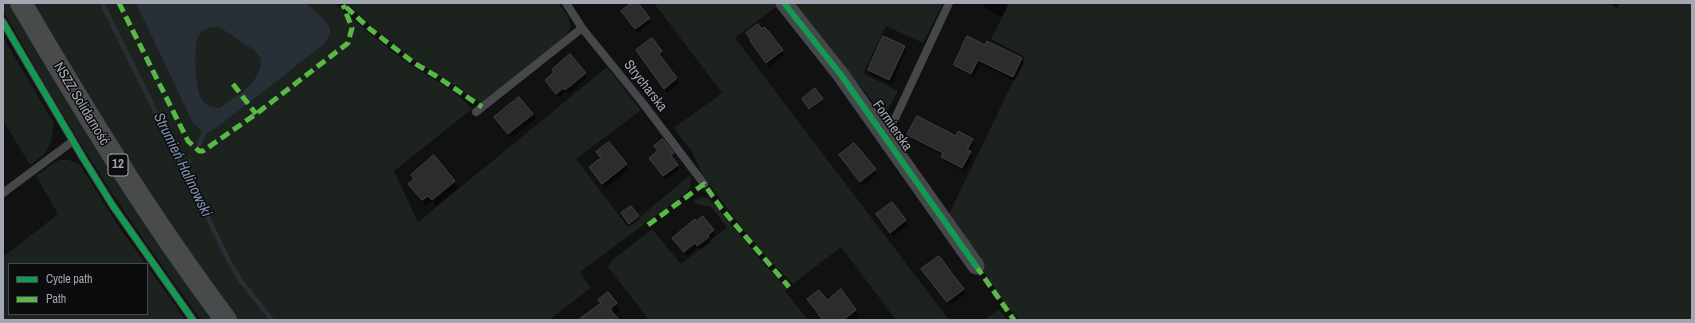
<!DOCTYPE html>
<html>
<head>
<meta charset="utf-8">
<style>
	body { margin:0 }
	#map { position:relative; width:1695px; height:323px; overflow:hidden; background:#111112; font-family:"Archivo Narrow",sans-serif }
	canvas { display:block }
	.frame { position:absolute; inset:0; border:4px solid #a3a7b2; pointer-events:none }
	.legend { position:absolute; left:8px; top:263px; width:140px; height:52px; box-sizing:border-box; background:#0c0c0d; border:1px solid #484a4f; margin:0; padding:5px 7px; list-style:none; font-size:12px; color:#a3a7b2 }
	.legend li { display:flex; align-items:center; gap:8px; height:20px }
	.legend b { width:20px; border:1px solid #484a4f }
</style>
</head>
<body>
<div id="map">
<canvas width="1695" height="323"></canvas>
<div class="frame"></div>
<ul class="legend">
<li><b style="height:5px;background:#139951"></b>Cycle path</li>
<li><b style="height:5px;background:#58b947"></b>Path</li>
</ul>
</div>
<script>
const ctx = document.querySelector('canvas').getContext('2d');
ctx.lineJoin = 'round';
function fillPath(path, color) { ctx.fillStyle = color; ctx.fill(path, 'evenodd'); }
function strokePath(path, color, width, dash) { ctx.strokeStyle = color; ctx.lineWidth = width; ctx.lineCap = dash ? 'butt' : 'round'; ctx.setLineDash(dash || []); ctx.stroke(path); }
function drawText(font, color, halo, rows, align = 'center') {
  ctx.font = font + ' "Archivo Narrow",sans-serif'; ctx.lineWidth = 3; ctx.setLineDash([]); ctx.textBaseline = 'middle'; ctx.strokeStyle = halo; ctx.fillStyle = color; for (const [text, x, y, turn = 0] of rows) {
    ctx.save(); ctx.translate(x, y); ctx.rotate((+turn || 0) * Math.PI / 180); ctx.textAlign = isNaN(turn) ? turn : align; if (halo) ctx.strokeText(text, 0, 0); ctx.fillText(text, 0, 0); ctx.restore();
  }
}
fillPath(new Path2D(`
	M 3,3 L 13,3 L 216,320 L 201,320 C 166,272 131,223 99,173 C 65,120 34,65 3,11 Z
	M 29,3 L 334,3 C 360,25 386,48 414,67 C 434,80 456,90 472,109 L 394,171 L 418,222 L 607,67 L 641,110 L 576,159 L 628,227 L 690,175 C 692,182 691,188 685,194 L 580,272 L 591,288 L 549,320 L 235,320 L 147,194 Z
	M 347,3 L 558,3 L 568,16 L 571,27 L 565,36 L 481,103 L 406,55 L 363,19 Z
	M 654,3 L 776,3 L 778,5 L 735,38 L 949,320 L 896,320 L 841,247 L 793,284 C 760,252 732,216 705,178 C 699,169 696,159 691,150 C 685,143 679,136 674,128 L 722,93 Z
	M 791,3 L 943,3 L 923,43 L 886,26 L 863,73 L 898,91 L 884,116 L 858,83 L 854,85 Z
	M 1009,3 L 1610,3 L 1617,9 L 1621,3 L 1692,3 L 1692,320 L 1019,320 L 1006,305 L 947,218 L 1025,57 L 991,39 Z
	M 3,37 L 54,123 L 51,142 L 47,150 L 43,155 L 30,165 L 3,120 Z
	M 60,160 L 69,160 L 80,165 L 119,227 L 146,264 L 9,264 L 9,314 L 147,314 L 147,266 L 186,320 L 3,320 L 3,257 L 58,214 L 36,176 L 55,162 Z
	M 702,197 L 708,198 L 715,205 L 758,257 L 787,289 L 785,291 L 808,320 L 649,320 L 608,267 L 612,260 L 652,229 L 681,264 L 727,227 L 711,207 L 696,204 L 693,200 Z
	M 999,309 L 1008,320 L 984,320 Z`), '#1c221d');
fillPath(new Path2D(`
	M 136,3 L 306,3 C 312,9 329,22 330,29 C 331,34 327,39 324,44 L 224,122 L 210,132 L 204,133 L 193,123 ZM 212,27 L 219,27 L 254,50 L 261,58 C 262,83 238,95 220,108 C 214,108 207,106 203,101 C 195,93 193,48 198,37 C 201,31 207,29 212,27 Z`), '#292f36');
fillPath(new Path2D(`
	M 634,3 L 637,3 L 651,22 L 638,33 L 625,16 Z
	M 982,3 L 1009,3 L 1002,17 L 984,7 Z
	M 764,29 L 784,55 L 769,67 L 754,46 Z
	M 884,38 L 904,47 L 906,51 L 892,84 L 871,75 L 869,70 Z
	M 988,42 L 1022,59 L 1024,63 L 1015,81 L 980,64 L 974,77 L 958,69 L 955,65 L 986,46 Z
	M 661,52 L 664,56 L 661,58 L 679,83 L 667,93 L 640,55 Z
	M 553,70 L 585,73 L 587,78 L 568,94 L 566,91 L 559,97 L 546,80 L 554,73 Z
	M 822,99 L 824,101 L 811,110 L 804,101 Z
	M 532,114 L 535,119 L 511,138 L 498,121 Z
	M 909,134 L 972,140 L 975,144 L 970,153 L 973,157 L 965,172 L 944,161 L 942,157 L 943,155 L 911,139 Z
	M 609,143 L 629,169 L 605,188 L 593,172 L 602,159 Z
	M 673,154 L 675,158 L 673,160 L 679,170 L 666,180 L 653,162 Z
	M 840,155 L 875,170 L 877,174 L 863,186 Z
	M 415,180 L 454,181 L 458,188 L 436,206 L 432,201 L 426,206 L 410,184 Z
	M 892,203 L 908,225 L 893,237 L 877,215 Z
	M 631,207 L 640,219 L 631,225 L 624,215 Z
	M 713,231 L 715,235 L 710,240 L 711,242 L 700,250 L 698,247 L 687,256 L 676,242 Z
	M 925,274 L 963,289 L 966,293 L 950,306 Z
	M 608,294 L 620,310 L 614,315 L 617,320 L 582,320 L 602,304 Z
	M 808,299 L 826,302 L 856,310 L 859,317 L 855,320 L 823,320 Z`), '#0007');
strokePath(new Path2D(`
	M 102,3 L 229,261 L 241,281 L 272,320
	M 199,144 L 207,127
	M 185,169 L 189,161`), '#292f36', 4.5);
const building = new Path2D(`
	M 632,3 L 638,3 L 650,18 L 635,29 L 621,11 Z
	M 758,24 L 762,29 L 764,27 L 769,32 L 783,50 L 766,63 L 750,41 L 751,40 L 746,33 Z
	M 883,36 L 905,46 L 889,80 L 868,70 Z
	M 967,36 L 985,45 L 987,41 L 1022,58 L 1013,77 L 978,60 L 971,74 L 954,65 Z
	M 652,38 L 662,51 L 659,54 L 677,78 L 664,89 L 636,50 Z
	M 570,54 L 586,73 L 565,90 L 563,88 L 556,94 L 545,80 L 554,72 L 552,70 Z
	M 815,88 L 823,99 L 809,109 L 802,99 Z
	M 519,97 L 533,114 L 508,134 L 494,117 Z
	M 917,116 L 956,136 L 958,131 L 973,139 L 967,150 L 971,151 L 962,168 L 941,157 L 943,153 L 907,135 Z
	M 663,139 L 674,153 L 671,155 L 678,165 L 663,176 L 649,158 L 658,151 L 654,146 Z
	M 609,142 L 627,164 L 602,184 L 589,167 L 601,158 L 596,152 Z
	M 854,143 L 876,169 L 860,182 L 839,155 Z
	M 434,155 L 455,181 L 432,200 L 428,196 L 422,200 L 408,184 L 414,179 L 411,175 Z
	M 892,202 L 906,220 L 890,233 L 876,214 Z
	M 631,206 L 639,216 L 629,224 L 621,213 Z
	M 703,216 L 714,230 L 708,235 L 709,237 L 697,246 L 695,243 L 684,252 L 672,238 L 695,219 L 696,221 Z
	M 939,256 L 964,289 L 947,302 L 921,269 Z
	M 841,289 L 856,310 L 843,320 L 823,320 L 807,299 L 819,290 L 827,300 Z
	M 608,292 L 617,303 L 610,309 L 619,320 L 578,320 L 601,303 L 598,300 Z`);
fillPath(building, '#2c2c2d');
strokePath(building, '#414245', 1);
strokePath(new Path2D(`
	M 566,3 L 582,28 L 642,102 L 704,184
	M 3,22 L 83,158 L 113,206 L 193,320
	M 476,112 L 582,28
	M 886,138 L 949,3
	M 3,193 L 73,141`), '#46474a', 8);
strokePath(new Path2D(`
	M 784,3 L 841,75 L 976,266`), '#46474a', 17);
strokePath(new Path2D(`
	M 21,3 C 85,112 150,219 226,320`), '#494a4c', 22);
strokePath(new Path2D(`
	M 119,3 L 188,141 L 199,151 L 203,151 L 256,114 L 348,43 L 352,28 L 343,5
	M 346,7 L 370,29 L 414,63 L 436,76 L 482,107
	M 233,84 L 256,114
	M 648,225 L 704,184 L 721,208 L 789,287
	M 976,266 L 1014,320`), '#58b947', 5, [10, 5]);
strokePath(new Path2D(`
	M 784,3 L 841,75 L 976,266
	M 3,22 L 83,158 L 113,206 L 193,320`), '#139951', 6);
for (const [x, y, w] of [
	[118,165,20]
]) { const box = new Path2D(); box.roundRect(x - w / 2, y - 11, w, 22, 3); ctx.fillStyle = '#0c0c0d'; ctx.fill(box); strokePath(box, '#a3a7b2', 1); }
drawText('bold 13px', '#a3a7b2', null, [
	["12",118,165]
]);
drawText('14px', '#a3a7b2', '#0c0c0d', [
	["Strycharska",645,86,52],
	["NSZZ Solidarność",81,104,59],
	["Formierska",892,126,55]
]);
drawText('italic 15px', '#7c91ac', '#0c0c0d', [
	["Strumień Halinowski",182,165,64]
]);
</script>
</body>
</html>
